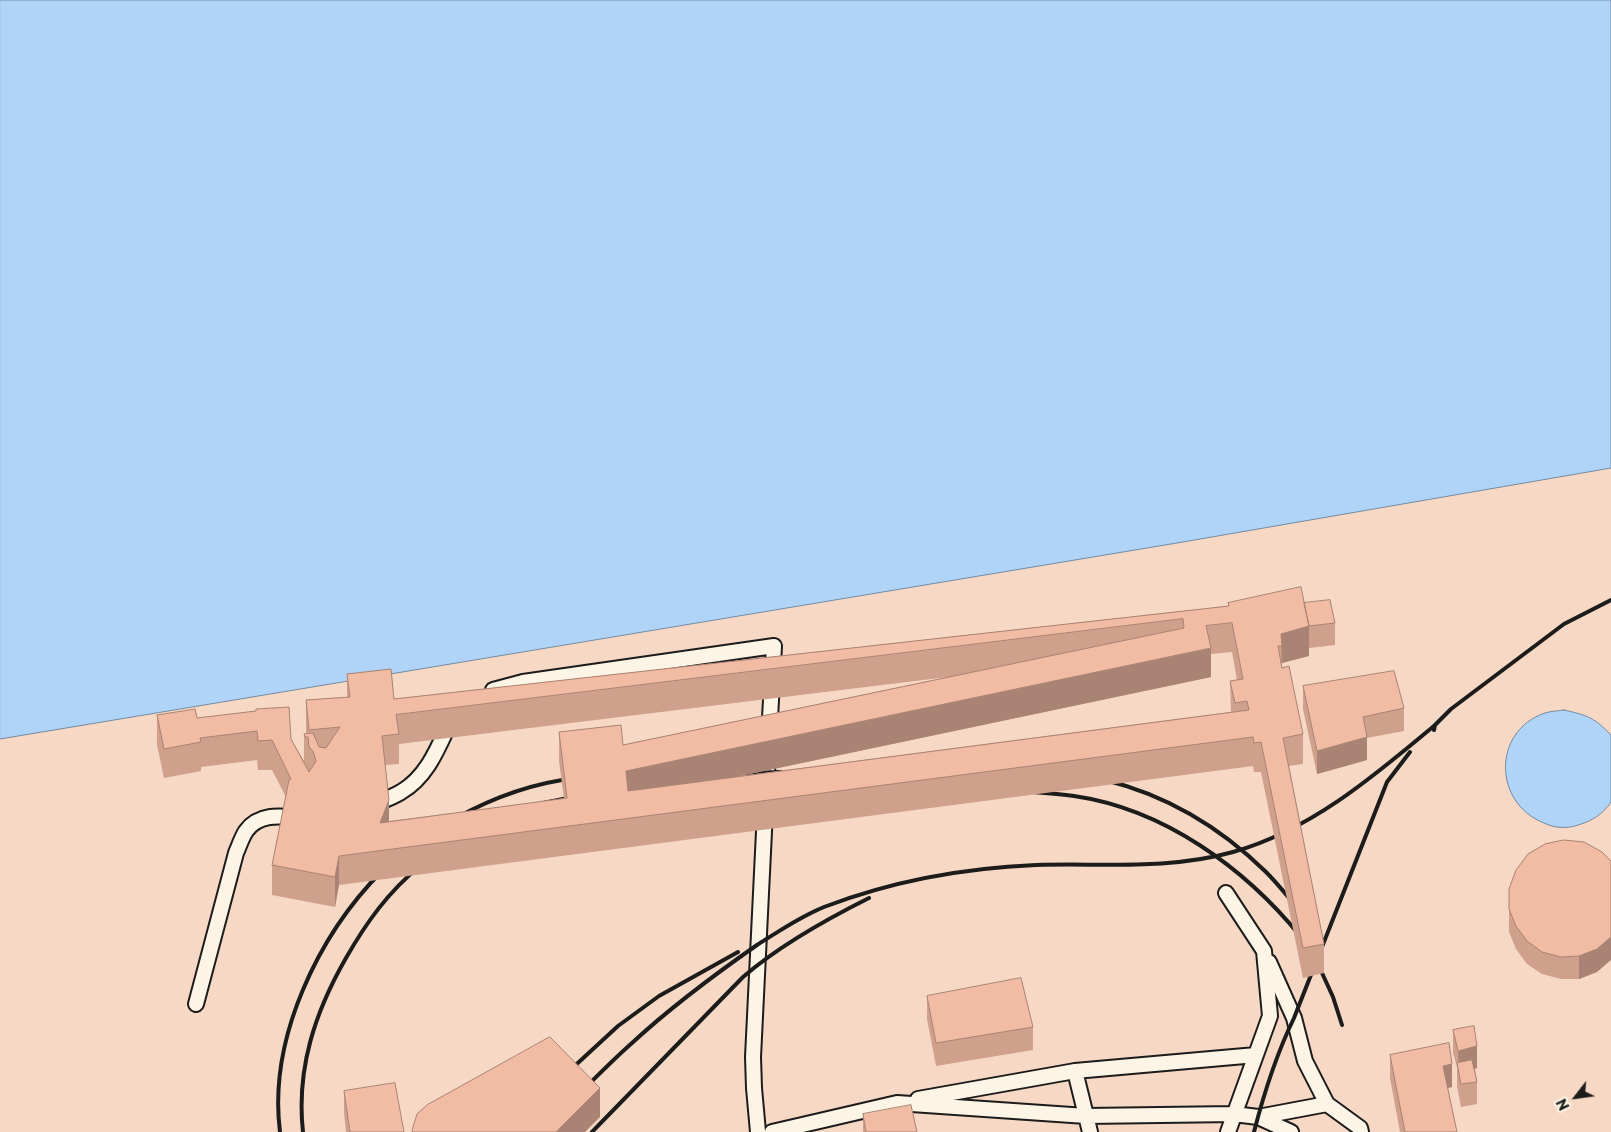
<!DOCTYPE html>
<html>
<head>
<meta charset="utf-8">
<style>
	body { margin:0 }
	#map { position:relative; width:1611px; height:1132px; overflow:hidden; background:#f9e4d2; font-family:"Playpen Sans",sans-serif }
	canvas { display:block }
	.north { position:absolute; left:1551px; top:1072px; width:50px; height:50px; -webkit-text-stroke:4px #fcf5e5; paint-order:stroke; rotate:240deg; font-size:14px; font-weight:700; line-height:20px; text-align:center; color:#1c1c1c }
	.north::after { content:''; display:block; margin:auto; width:18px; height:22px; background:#1c1c1c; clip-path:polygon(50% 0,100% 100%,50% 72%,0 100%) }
</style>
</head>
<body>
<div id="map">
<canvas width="1611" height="1132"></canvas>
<div class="north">N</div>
</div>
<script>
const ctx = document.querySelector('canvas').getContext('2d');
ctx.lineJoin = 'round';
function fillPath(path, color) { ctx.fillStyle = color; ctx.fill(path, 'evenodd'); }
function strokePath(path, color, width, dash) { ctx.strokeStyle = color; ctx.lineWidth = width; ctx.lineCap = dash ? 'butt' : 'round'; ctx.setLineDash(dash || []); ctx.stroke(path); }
fillPath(new Path2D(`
	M 1611,468 L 1611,1132 L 0,1132 L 0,739 L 1177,543 Z`), '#f7d8c4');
const water = new Path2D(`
	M 0,0 L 1611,0 L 1611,468 L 1177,543 L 0,739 Z
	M 1564,710 C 1587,715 1595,718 1611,735 L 1611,802 C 1603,814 1592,821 1578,825 C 1567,829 1554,828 1544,823 C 1493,803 1492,731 1545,713 C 1551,711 1558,711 1564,710 Z`);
fillPath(water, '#b0d4f8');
strokePath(water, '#758aa0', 1);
const service = new Path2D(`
	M 493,690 L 523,682 L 774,646 L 766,790
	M 372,805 C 382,801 393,797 401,792 C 427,777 438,748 450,722
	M 1226,893 L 1264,951 L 1270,1016 L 1228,1132
	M 1269,962 L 1294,1018 L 1305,1061 L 1327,1104
	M 196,1004 L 236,853 C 239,846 242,837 246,831 C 259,813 280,816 300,818
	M 918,1099 L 1075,1071
	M 1258,1117 L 1327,1104 L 1360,1128 L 1361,1132
	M 758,1132 L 754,1088 L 753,1057 L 765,811
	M 772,1132 L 897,1103 L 1086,1116 L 1234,1114 L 1258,1117 L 1291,1132
	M 1090,1132 L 1075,1071 L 1256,1055`);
strokePath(service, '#1c1c1c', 18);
strokePath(service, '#fcf5e5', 14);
strokePath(new Path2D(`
	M 1434,730 L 1435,725 L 1451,709 L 1564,624 L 1611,600
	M 741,773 L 781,772
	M 1105,780 C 1166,795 1221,828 1266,872 C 1276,882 1285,893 1294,904
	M 1032,792 C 1046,793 1060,794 1074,796 C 1164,809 1245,868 1301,937
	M 543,803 L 578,796
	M 456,818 C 494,797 533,783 576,778
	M 1317,962 L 1333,997 L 1342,1025
	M 567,1073 L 618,1026 L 659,996 L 738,952
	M 583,1090 C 599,1074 615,1058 632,1043 C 671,1007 714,975 757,945 C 779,931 800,917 824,907 C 892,881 964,868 1036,865 C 1102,863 1169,870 1233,852 C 1311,830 1374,776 1435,725
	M 280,1132 C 268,1039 318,935 383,870
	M 303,1132 C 296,1069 315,1012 346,958 C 366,923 388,892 420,866
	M 592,1132 L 743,977 C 780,945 825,920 869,898
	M 1254,1132 C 1264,1093 1276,1055 1294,1018 L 1387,782 L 1410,752`), '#1c1c1c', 4);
fillPath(new Path2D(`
	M 1228,603 L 1304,603 L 1335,623 L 1335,645 L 1309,648 L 1309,656 L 1282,663 L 1282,668 L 1303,734 L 1303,764 L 1289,766 L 1324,944 L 1324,973 L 1303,978 L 1261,772 L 1254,772 L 1253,766 L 339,885 L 335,907 L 272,895 L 272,865 L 286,797 L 272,770 L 258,770 L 257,760 L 201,767 L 201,771 L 164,778 L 157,745 L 157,715 L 197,718 L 256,711 L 291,739 L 304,761 L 304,734 L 306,734 L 306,700 L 347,697 L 347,674 L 394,699 L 1228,606 ZM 1232,652 L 1237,680 L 1230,681 L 1231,712 L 740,776 L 1211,677 L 1211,654 ZM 948,677 L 623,745 L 559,732 L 559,761 L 564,799 L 389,821 L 385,765 L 399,764 L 399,744 Z
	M 1303,686 L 1404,708 L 1404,731 L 1367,738 L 1367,760 L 1317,774 L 1303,709 Z
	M 1509,889 L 1597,972 L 1579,979 L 1561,979 L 1542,974 L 1527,964 L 1516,949 L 1509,932 Z
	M 927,996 L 1033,1027 L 1033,1050 L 936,1066 L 927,1019 Z
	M 1453,1030 L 1477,1068 L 1475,1069 L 1477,1082 L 1477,1104 L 1461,1107 L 1457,1086 L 1457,1067 L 1453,1053 Z
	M 1390,1055 L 1452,1087 L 1448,1088 L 1457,1132 L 1400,1132 L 1390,1078 Z
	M 344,1091 L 404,1132 L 346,1132 L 344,1113 Z
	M 863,1114 L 917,1132 L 863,1132 Z`), '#cfa18d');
fillPath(new Path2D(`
	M 1309,626 L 1309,656 L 1282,663 L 1281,634 Z
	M 1211,648 L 1211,677 L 626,800 L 626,771 Z
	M 1367,737 L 1367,760 L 1317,774 L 1317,751 Z
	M 389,800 L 389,829 L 380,823 Z
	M 339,856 L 339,885 L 335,907 L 335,877 Z
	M 1611,937 L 1611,960 L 1597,972 L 1579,979 L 1579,956 Z
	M 1477,1046 L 1477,1068 L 1459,1074 L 1458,1051 Z
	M 1452,1064 L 1452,1087 L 1443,1089 L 1443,1066 Z
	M 600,1088 L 600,1117 L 585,1132 L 556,1132 Z`), '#a98373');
const building = new Path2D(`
	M 1301,587 L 1309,626 L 1281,634 L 1282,646 L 1278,646 L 1282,668 L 1289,666 L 1303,734 L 1283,738 L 1324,944 L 1303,948 L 1261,742 L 1254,743 L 1253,737 L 339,856 L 335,877 L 272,865 L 289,780 L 291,779 L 272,740 L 258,741 L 257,731 L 200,738 L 201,742 L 164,749 L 157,715 L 195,709 L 197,718 L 256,711 L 256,709 L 289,707 L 291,739 L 309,772 L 316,761 L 313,751 L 309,747 L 308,737 L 305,737 L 304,734 L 313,733 L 319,747 L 326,748 L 340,727 L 309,730 L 306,700 L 350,697 L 347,674 L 391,669 L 394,699 L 1229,606 L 1228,603 ZM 1183,619 L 1184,628 L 623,745 L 621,725 L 559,732 L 567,798 L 380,823 L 389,800 L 382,736 L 399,734 L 396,715 ZM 1232,623 L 1243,679 L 1230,681 L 1235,703 L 1247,701 L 1249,710 L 628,791 L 626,771 L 1211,648 L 1206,626 Z
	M 1330,600 L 1335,623 L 1309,626 L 1304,603 Z
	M 1394,671 L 1404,708 L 1363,717 L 1367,737 L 1317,751 L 1303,686 Z
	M 1564,840 L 1584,842 L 1602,852 L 1611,861 L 1611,937 L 1597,949 L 1579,956 L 1561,957 L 1542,952 L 1527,941 L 1516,926 L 1509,909 L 1509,889 L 1516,870 L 1528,854 L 1545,844 Z
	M 1021,978 L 1033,1027 L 936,1043 L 927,996 Z
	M 1474,1026 L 1477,1046 L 1458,1051 L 1453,1030 Z
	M 550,1037 L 600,1088 L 556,1132 L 412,1132 L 413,1127 L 417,1114 L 427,1105 Z
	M 1449,1043 L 1452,1064 L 1443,1066 L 1457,1132 L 1405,1132 L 1390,1055 Z
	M 1472,1060 L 1477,1082 L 1461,1084 L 1457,1063 Z
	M 395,1083 L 404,1132 L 350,1132 L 344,1091 Z
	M 911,1105 L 917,1132 L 866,1132 L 863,1114 Z`);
fillPath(building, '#f1bba4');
strokePath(building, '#a98373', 1);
</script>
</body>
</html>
